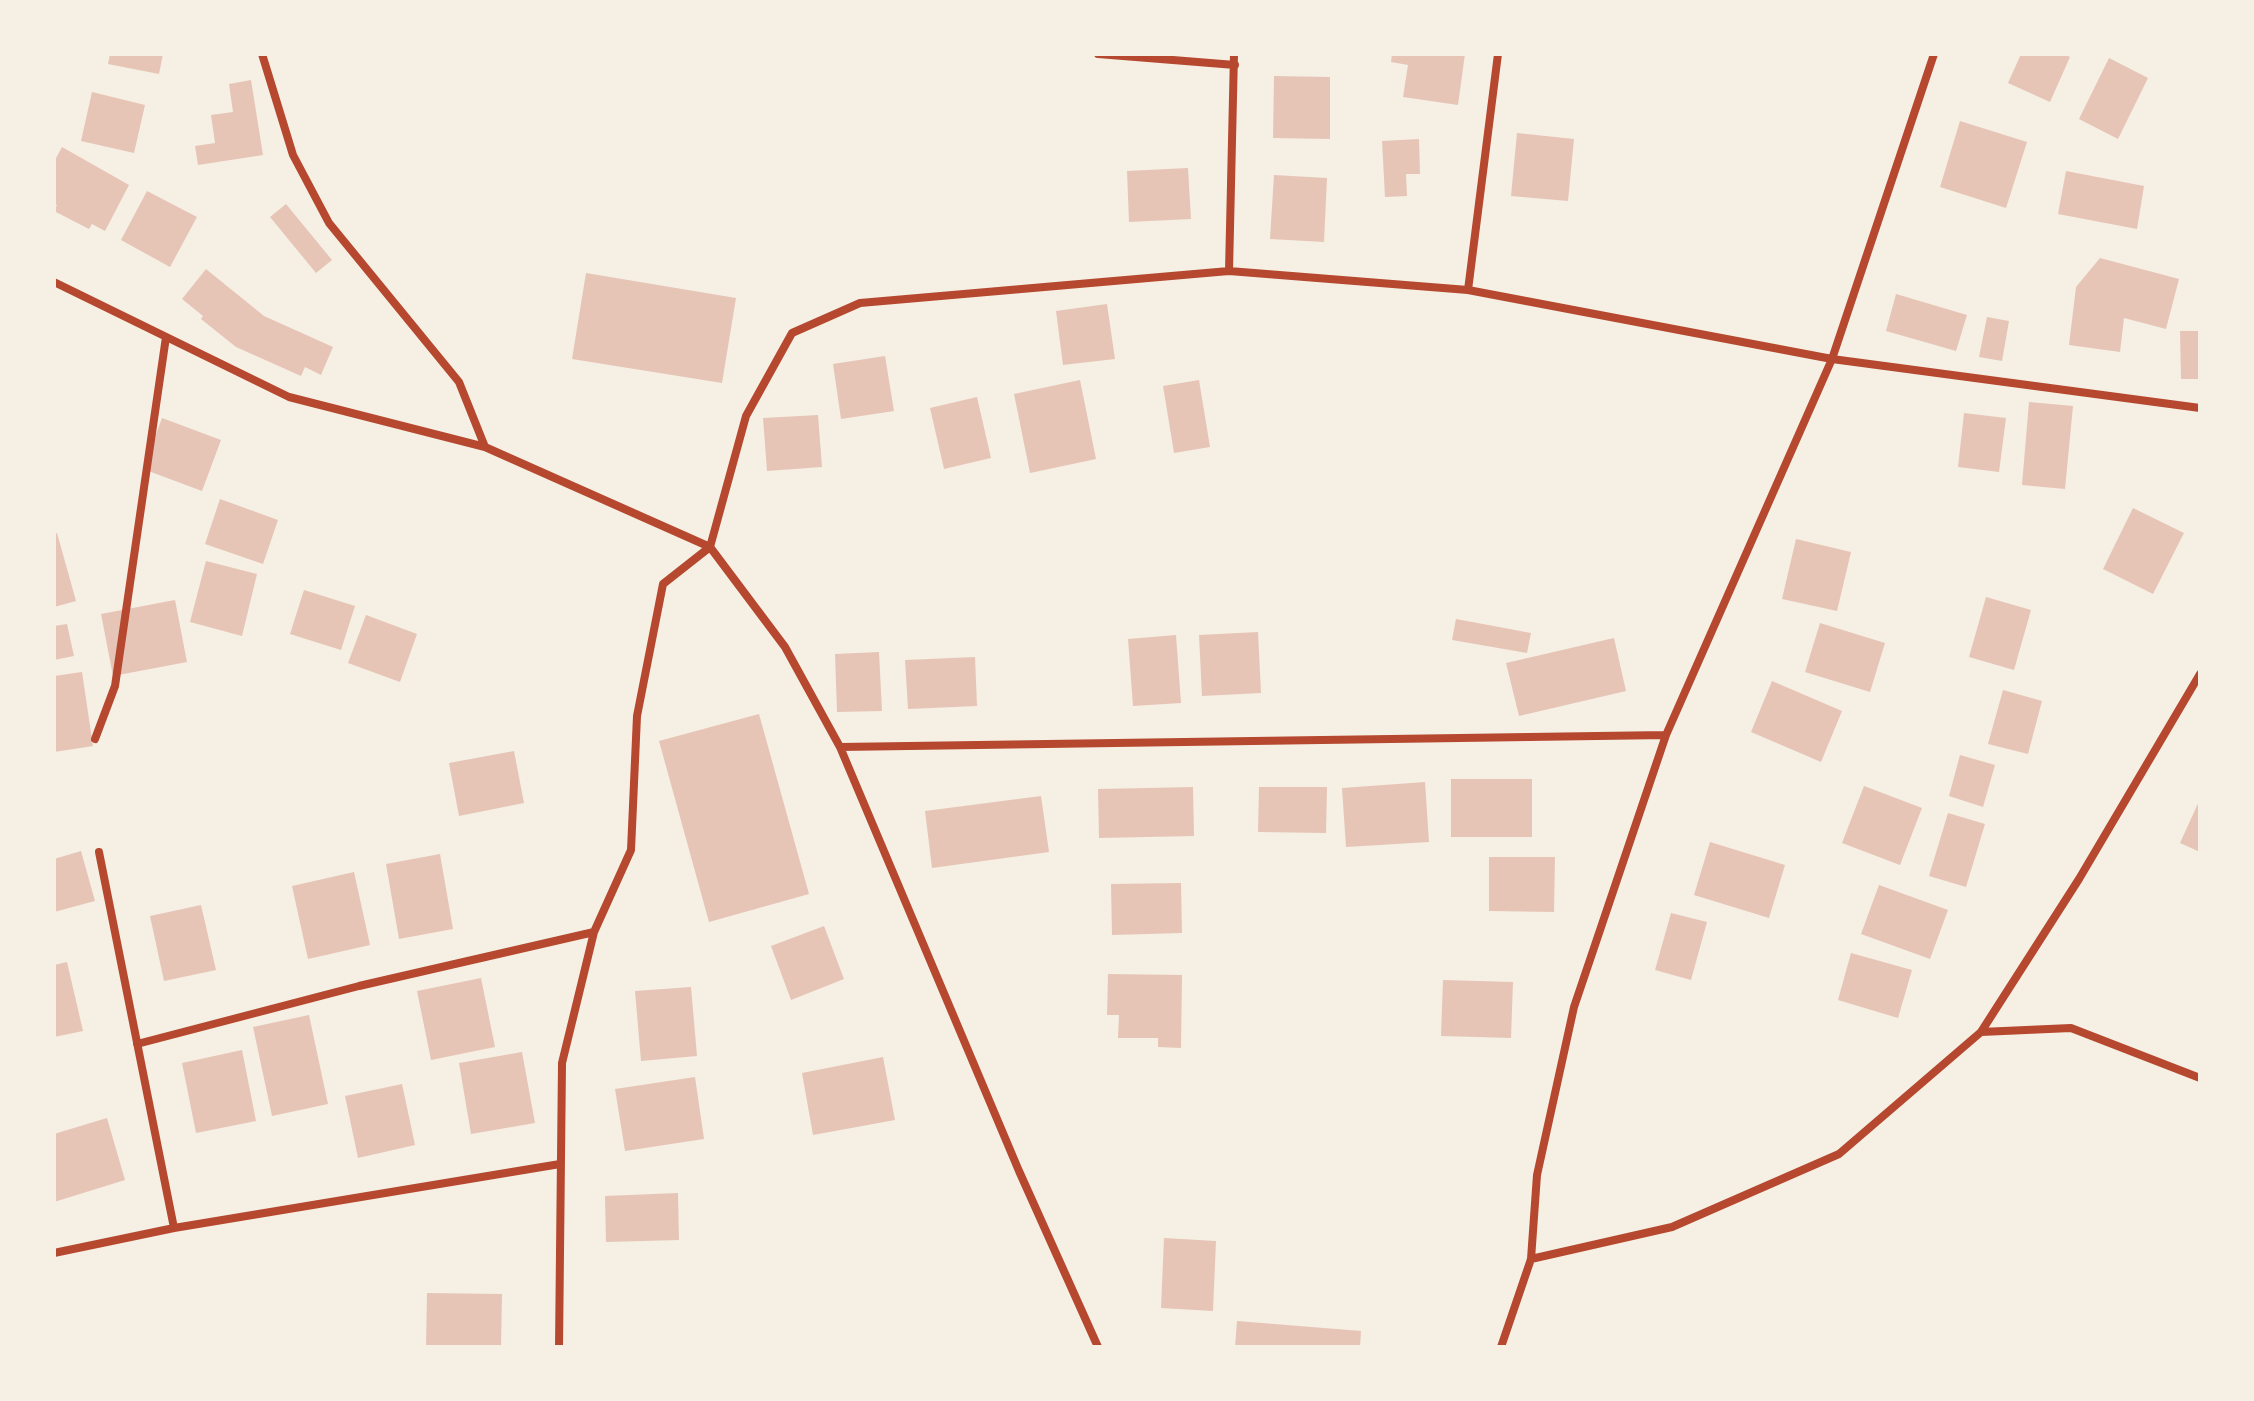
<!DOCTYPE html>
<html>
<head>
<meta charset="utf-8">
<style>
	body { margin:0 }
	#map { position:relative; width:2254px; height:1401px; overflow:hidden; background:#f6efe4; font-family:Ubuntu,sans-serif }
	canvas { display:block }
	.frame { position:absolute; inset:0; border:56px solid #f6efe4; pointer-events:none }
</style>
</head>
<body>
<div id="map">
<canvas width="2254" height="1401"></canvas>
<div class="frame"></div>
</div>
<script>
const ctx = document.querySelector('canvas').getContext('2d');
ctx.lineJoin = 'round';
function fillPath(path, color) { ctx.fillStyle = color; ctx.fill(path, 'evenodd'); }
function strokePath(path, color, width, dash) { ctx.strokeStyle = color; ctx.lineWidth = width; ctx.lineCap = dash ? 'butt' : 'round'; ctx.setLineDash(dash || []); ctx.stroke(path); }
fillPath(new Path2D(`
	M 110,54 L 163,54 L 159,74 L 108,64 Z
	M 1392,54 L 1465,54 L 1458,105 L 1403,97 L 1408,65 L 1391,62 Z
	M 2021,54 L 2064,54 L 2070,57 L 2050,102 L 2008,83 Z
	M 2109,58 L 2148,78 L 2118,139 L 2079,119 Z
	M 1274,76 L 1330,77 L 1330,139 L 1273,138 Z
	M 251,80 L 263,155 L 198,165 L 195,146 L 215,143 L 211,115 L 233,112 L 229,84 Z
	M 92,92 L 145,105 L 134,153 L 81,141 Z
	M 1960,121 L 2027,142 L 2006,208 L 1940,187 Z
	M 1517,133 L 1574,139 L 1568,201 L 1511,196 Z
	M 1419,139 L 1420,174 L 1406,174 L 1407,196 L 1385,197 L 1382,141 Z
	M 62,147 L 129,185 L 105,231 L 92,224 L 89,229 L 54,211 L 57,205 L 54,204 L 54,162 Z
	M 1188,168 L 1191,219 L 1129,222 L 1127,171 Z
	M 2066,171 L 2144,186 L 2137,229 L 2058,214 Z
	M 1274,175 L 1327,178 L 1324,242 L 1270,239 Z
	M 147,191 L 197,217 L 170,267 L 121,240 Z
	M 286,204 L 332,260 L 316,273 L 270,217 Z
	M 2100,258 L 2179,279 L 2166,329 L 2124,318 L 2120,352 L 2069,345 L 2076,287 Z
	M 206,269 L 264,316 L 333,347 L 321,375 L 305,367 L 301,376 L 236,347 L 201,319 L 203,316 L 182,299 Z
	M 586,273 L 736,298 L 722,383 L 572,359 Z
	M 1896,294 L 1967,315 L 1956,351 L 1886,331 Z
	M 1107,304 L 1115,359 L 1063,365 L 1056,311 Z
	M 1987,317 L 2009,321 L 2002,361 L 1979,357 Z
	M 2180,331 L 2200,331 L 2200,379 L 2181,379 Z
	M 885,356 L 894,411 L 841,419 L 833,364 Z
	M 1080,380 L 1096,459 L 1030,473 L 1014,394 Z
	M 1199,380 L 1210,447 L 1174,453 L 1163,386 Z
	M 977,397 L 991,458 L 944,469 L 930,408 Z
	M 2029,402 L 2073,406 L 2065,489 L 2022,485 Z
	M 1964,413 L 2006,418 L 1999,472 L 1958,467 Z
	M 818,415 L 822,467 L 767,471 L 763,418 Z
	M 162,418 L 221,440 L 202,491 L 143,469 Z
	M 220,499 L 278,520 L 263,564 L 205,544 Z
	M 2133,508 L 2184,533 L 2153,594 L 2103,569 Z
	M 57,533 L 76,601 L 54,607 L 54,534 Z
	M 1796,539 L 1851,552 L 1837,611 L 1782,599 Z
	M 206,561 L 257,574 L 242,636 L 190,622 Z
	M 304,590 L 355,606 L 341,650 L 290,634 Z
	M 1986,597 L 2031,610 L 2014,670 L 1969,657 Z
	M 175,600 L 187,662 L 113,676 L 101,614 Z
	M 366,615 L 417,634 L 400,682 L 348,663 Z
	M 1456,619 L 1531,633 L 1527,653 L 1452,640 Z
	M 1820,623 L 1885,643 L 1870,692 L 1805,672 Z
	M 67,624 L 74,656 L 54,660 L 54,626 Z
	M 1258,632 L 1261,693 L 1202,696 L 1199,635 Z
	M 1176,635 L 1181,703 L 1133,706 L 1128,639 Z
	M 1614,638 L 1626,691 L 1519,716 L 1506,663 Z
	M 879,652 L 882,711 L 837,712 L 835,654 Z
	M 975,657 L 977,706 L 908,709 L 905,660 Z
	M 82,672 L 93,746 L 54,752 L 54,676 Z
	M 1772,681 L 1842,711 L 1821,762 L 1751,732 Z
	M 2003,690 L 2042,701 L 2028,754 L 1988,744 Z
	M 759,714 L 809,894 L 709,922 L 659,741 Z
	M 514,751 L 524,803 L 459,816 L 449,763 Z
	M 1960,755 L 1995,765 L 1983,807 L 1949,796 Z
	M 1451,779 L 1532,779 L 1532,837 L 1451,837 Z
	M 1425,782 L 1429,842 L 1346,847 L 1342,788 Z
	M 1864,786 L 1922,808 L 1900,865 L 1842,843 Z
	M 1193,787 L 1194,836 L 1099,838 L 1098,789 Z
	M 1259,787 L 1327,787 L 1326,833 L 1258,832 Z
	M 1041,796 L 1049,852 L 932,868 L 925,811 Z
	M 2200,799 L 2200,852 L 2180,843 Z
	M 1948,813 L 1985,824 L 1966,887 L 1929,876 Z
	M 1710,842 L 1785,865 L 1769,918 L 1694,895 Z
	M 81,851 L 95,901 L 54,912 L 54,859 Z
	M 440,854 L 453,929 L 399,939 L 386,864 Z
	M 1489,857 L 1555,857 L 1554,912 L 1489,911 Z
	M 354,872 L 370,945 L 308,959 L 292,886 Z
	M 1181,883 L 1182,933 L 1112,935 L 1111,884 Z
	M 1879,885 L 1948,910 L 1930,959 L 1861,934 Z
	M 201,905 L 216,970 L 164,981 L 150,916 Z
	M 1671,913 L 1707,922 L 1691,980 L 1655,970 Z
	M 824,926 L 844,979 L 791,1000 L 771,946 Z
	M 1851,953 L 1912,970 L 1898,1018 L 1838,1000 Z
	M 67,962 L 83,1031 L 54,1037 L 54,965 Z
	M 1108,974 L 1182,975 L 1181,1048 L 1158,1047 L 1158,1038 L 1118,1038 L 1119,1015 L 1107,1015 Z
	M 481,978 L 495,1047 L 431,1060 L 417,991 Z
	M 1443,980 L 1513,982 L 1511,1038 L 1441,1036 Z
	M 691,987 L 697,1056 L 641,1061 L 635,991 Z
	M 309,1015 L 328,1104 L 272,1116 L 253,1027 Z
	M 242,1050 L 256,1121 L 196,1133 L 182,1063 Z
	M 522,1052 L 535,1123 L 471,1134 L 459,1063 Z
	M 883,1057 L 895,1120 L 813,1135 L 802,1073 Z
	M 695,1077 L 704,1139 L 625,1151 L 615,1089 Z
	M 402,1084 L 415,1145 L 358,1158 L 345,1096 Z
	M 107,1118 L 125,1180 L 54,1202 L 54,1134 Z
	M 678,1193 L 679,1240 L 606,1242 L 605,1196 Z
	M 1164,1238 L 1216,1241 L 1213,1311 L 1161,1308 Z
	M 427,1293 L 502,1294 L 501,1347 L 426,1347 Z
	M 1237,1321 L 1361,1331 L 1360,1347 L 1235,1347 Z`), '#e6c5b7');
strokePath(new Path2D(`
	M 262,54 L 293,155 L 329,223 L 459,382 L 485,447
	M 1098,54 L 1235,65
	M 1229,271 L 1234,54
	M 54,282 L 289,397 L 485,447 L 710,547 L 785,647 L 840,747 L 1019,1171 L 1098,1347
	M 1468,290 L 1498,54
	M 95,739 L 115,686 L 166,337
	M 840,747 L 1666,735
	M 99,852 L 174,1228
	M 1981,1032 L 2071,1028 L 2200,1078
	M 137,1044 L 359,986 L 594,932
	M 54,1253 L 174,1228 L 560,1164
	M 1531,1259 L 1672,1227 L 1839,1154 L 1981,1032 L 2079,879 L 2200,674
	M 559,1347 L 562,1063 L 594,932 L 631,850 L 637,716 L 663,584 L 710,547 L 746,416 L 792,333 L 860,303 L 1229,271 L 1468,290 L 1832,359 L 2200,408
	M 1501,1347 L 1531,1259 L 1537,1175 L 1574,1007 L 1666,735 L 1832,359 L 1934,54`), '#b5482f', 8);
</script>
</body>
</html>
